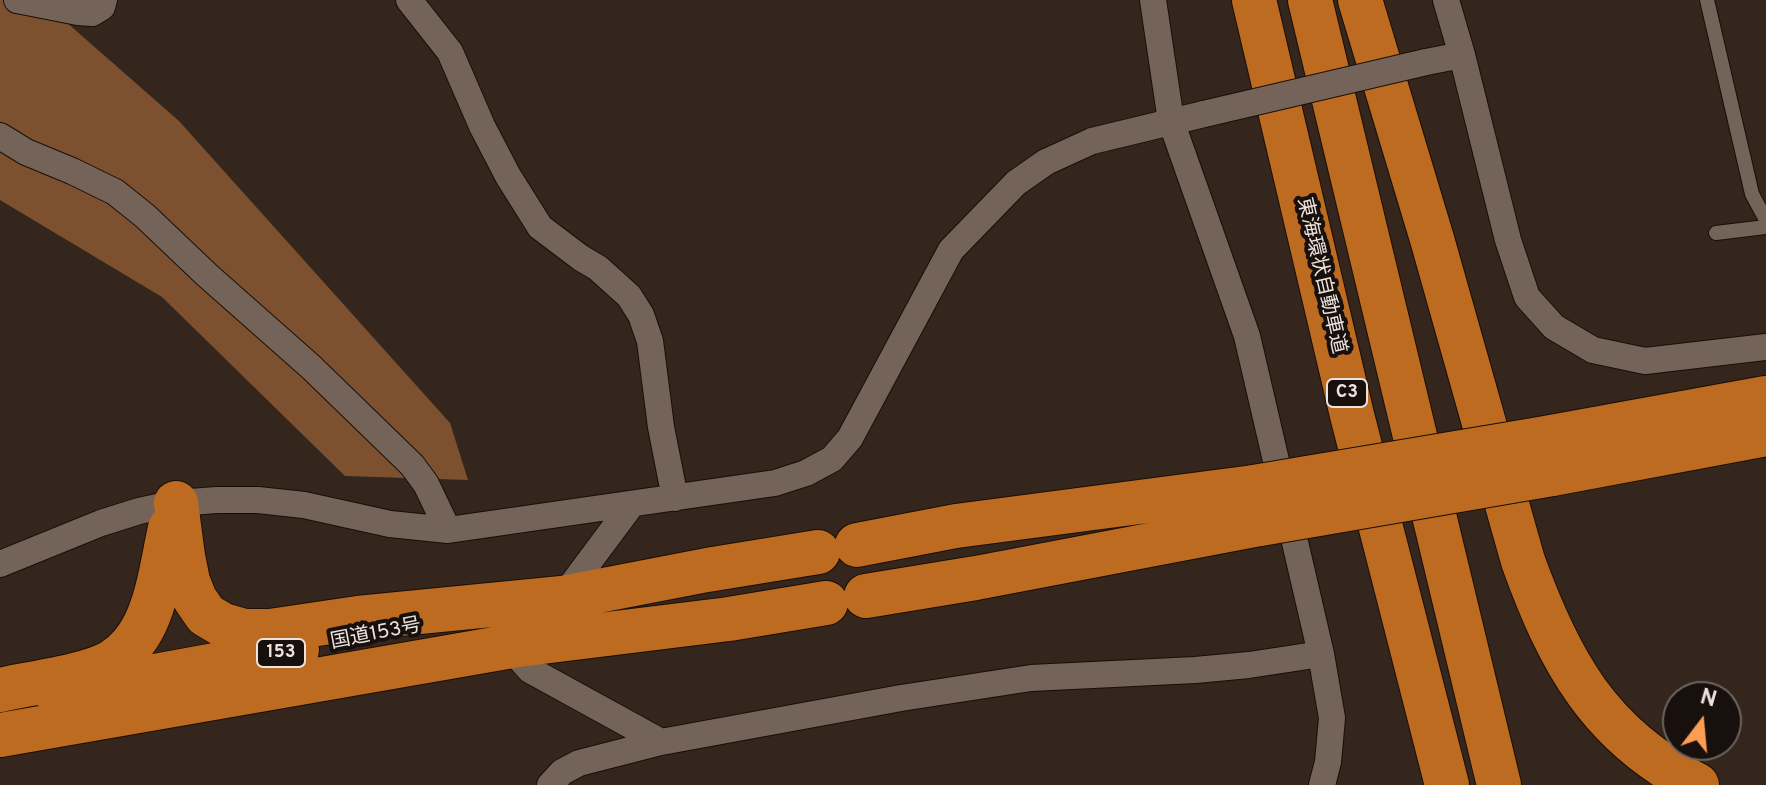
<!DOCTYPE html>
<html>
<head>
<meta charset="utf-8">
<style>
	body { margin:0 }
	#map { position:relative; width:1766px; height:785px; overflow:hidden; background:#34261c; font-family:Overpass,sans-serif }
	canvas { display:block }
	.north { position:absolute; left:1662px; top:681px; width:80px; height:80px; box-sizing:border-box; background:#17100c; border:2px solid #6d6460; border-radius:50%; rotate:16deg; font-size:22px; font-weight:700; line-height:32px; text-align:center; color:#ede3dd }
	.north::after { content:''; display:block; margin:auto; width:28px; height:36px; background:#fc9d52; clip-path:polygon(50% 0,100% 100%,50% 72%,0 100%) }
</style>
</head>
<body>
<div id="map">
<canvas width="1766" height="785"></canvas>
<div class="north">N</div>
</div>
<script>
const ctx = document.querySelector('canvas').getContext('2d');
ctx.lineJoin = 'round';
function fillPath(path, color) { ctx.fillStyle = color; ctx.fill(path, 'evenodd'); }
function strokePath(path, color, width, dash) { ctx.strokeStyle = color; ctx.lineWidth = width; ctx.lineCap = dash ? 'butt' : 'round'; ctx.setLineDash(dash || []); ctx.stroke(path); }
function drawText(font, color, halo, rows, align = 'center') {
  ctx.font = font + ' Overpass,"Noto Sans JP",sans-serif'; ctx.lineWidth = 8; ctx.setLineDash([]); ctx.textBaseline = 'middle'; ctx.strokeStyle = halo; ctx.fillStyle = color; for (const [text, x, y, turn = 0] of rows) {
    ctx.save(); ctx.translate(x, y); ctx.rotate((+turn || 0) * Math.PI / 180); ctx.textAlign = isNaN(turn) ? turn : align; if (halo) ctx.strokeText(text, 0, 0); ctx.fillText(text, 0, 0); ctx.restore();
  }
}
fillPath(new Path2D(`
	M 0,0 L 41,0 L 179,121 L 450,423 L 468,480 L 345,476 L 162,297 L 0,200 Z`), '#7d5130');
const lane = new Path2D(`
	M 1707,0 L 1752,194 L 1766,220
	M 1716,233 L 1766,227`);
const street = new Path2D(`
	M 17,0 L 78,12 L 92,13 L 102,7 L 104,0
	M 409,0 L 450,52 L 482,126 L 508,176 L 540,227 L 581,258 L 598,268 L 629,296 L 641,315 L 650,341 L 661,427 L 675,498
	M 1153,0 L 1171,121 L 1247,336 L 1321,654 L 1332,718 L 1328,762 L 1322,785
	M 1446,0 L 1462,55
	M 1426,62 L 1462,55 L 1508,240 L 1527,297 L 1554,327 L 1593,350 L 1645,361 L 1766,347
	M 0,136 L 26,152 L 72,171 L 115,192 L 145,216 L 207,275 L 311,367 L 412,465 L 426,484 L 448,530
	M 0,564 L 101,523 L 139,511 L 176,503 L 217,500 L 258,500 L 304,505 L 390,524 L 448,530 L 775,483 L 806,473 L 832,459 L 850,438 L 951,250 L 1016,183 L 1046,162 L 1092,141 L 1204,114
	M 562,598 L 632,504
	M 518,645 L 522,661 L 530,670 L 661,742
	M 550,785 L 562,772 L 579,763 L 661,742 L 901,698 L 1031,678 L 1195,670 L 1249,665 L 1321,654`);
const highway = new Path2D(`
	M 1254,0 L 1352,415 L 1447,785
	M 1310,0 L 1499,785
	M 1360,0 L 1432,239 L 1523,561 C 1559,661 1599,735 1697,785
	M 1546,438 L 1766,398
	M 1552,474 L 1766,434
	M 176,503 L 183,556 L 188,581 L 195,599 L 206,615 L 223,625 L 244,631 L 270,631 L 358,618 L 562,598 L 707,570 L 818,552
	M 857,545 L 956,526 L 1254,487
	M 866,596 L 976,578 L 1260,524
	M 0,690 C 31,683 88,676 113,661 C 127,652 138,638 145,624 C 159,594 163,560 170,528
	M 57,694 L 297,650
	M 0,735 L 518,645 L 729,619 L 826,603`);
strokePath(lane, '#1b0e06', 16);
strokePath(street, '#1b0e06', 28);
strokePath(highway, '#1b0e06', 46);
strokePath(lane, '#736358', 14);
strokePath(street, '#736358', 26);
strokePath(highway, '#bd6b21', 44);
const streetBridge = new Path2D(`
	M 1204,114 L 1426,62`);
const highwayBridge = new Path2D(`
	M 1254,487 L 1546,438
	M 1260,524 L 1552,474`);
strokePath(streetBridge, '#1b0e06', 28, []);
strokePath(highwayBridge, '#1b0e06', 46, []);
strokePath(streetBridge, '#736358', 26);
strokePath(highwayBridge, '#bd6b21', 44);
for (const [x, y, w] of [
	[1347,393,40],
	[281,653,48]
]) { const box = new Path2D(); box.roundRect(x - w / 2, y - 14, w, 28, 6); ctx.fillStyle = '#17100c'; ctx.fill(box); strokePath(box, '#ede3dd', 2); }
drawText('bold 18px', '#ede3dd', null, [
	["C3",1347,393],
	["153",281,653]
]);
drawText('20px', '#ede3dd', '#17100c', [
	["東海環状自動車道",1320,276,77],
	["国道153号",376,635,-11]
]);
</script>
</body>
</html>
